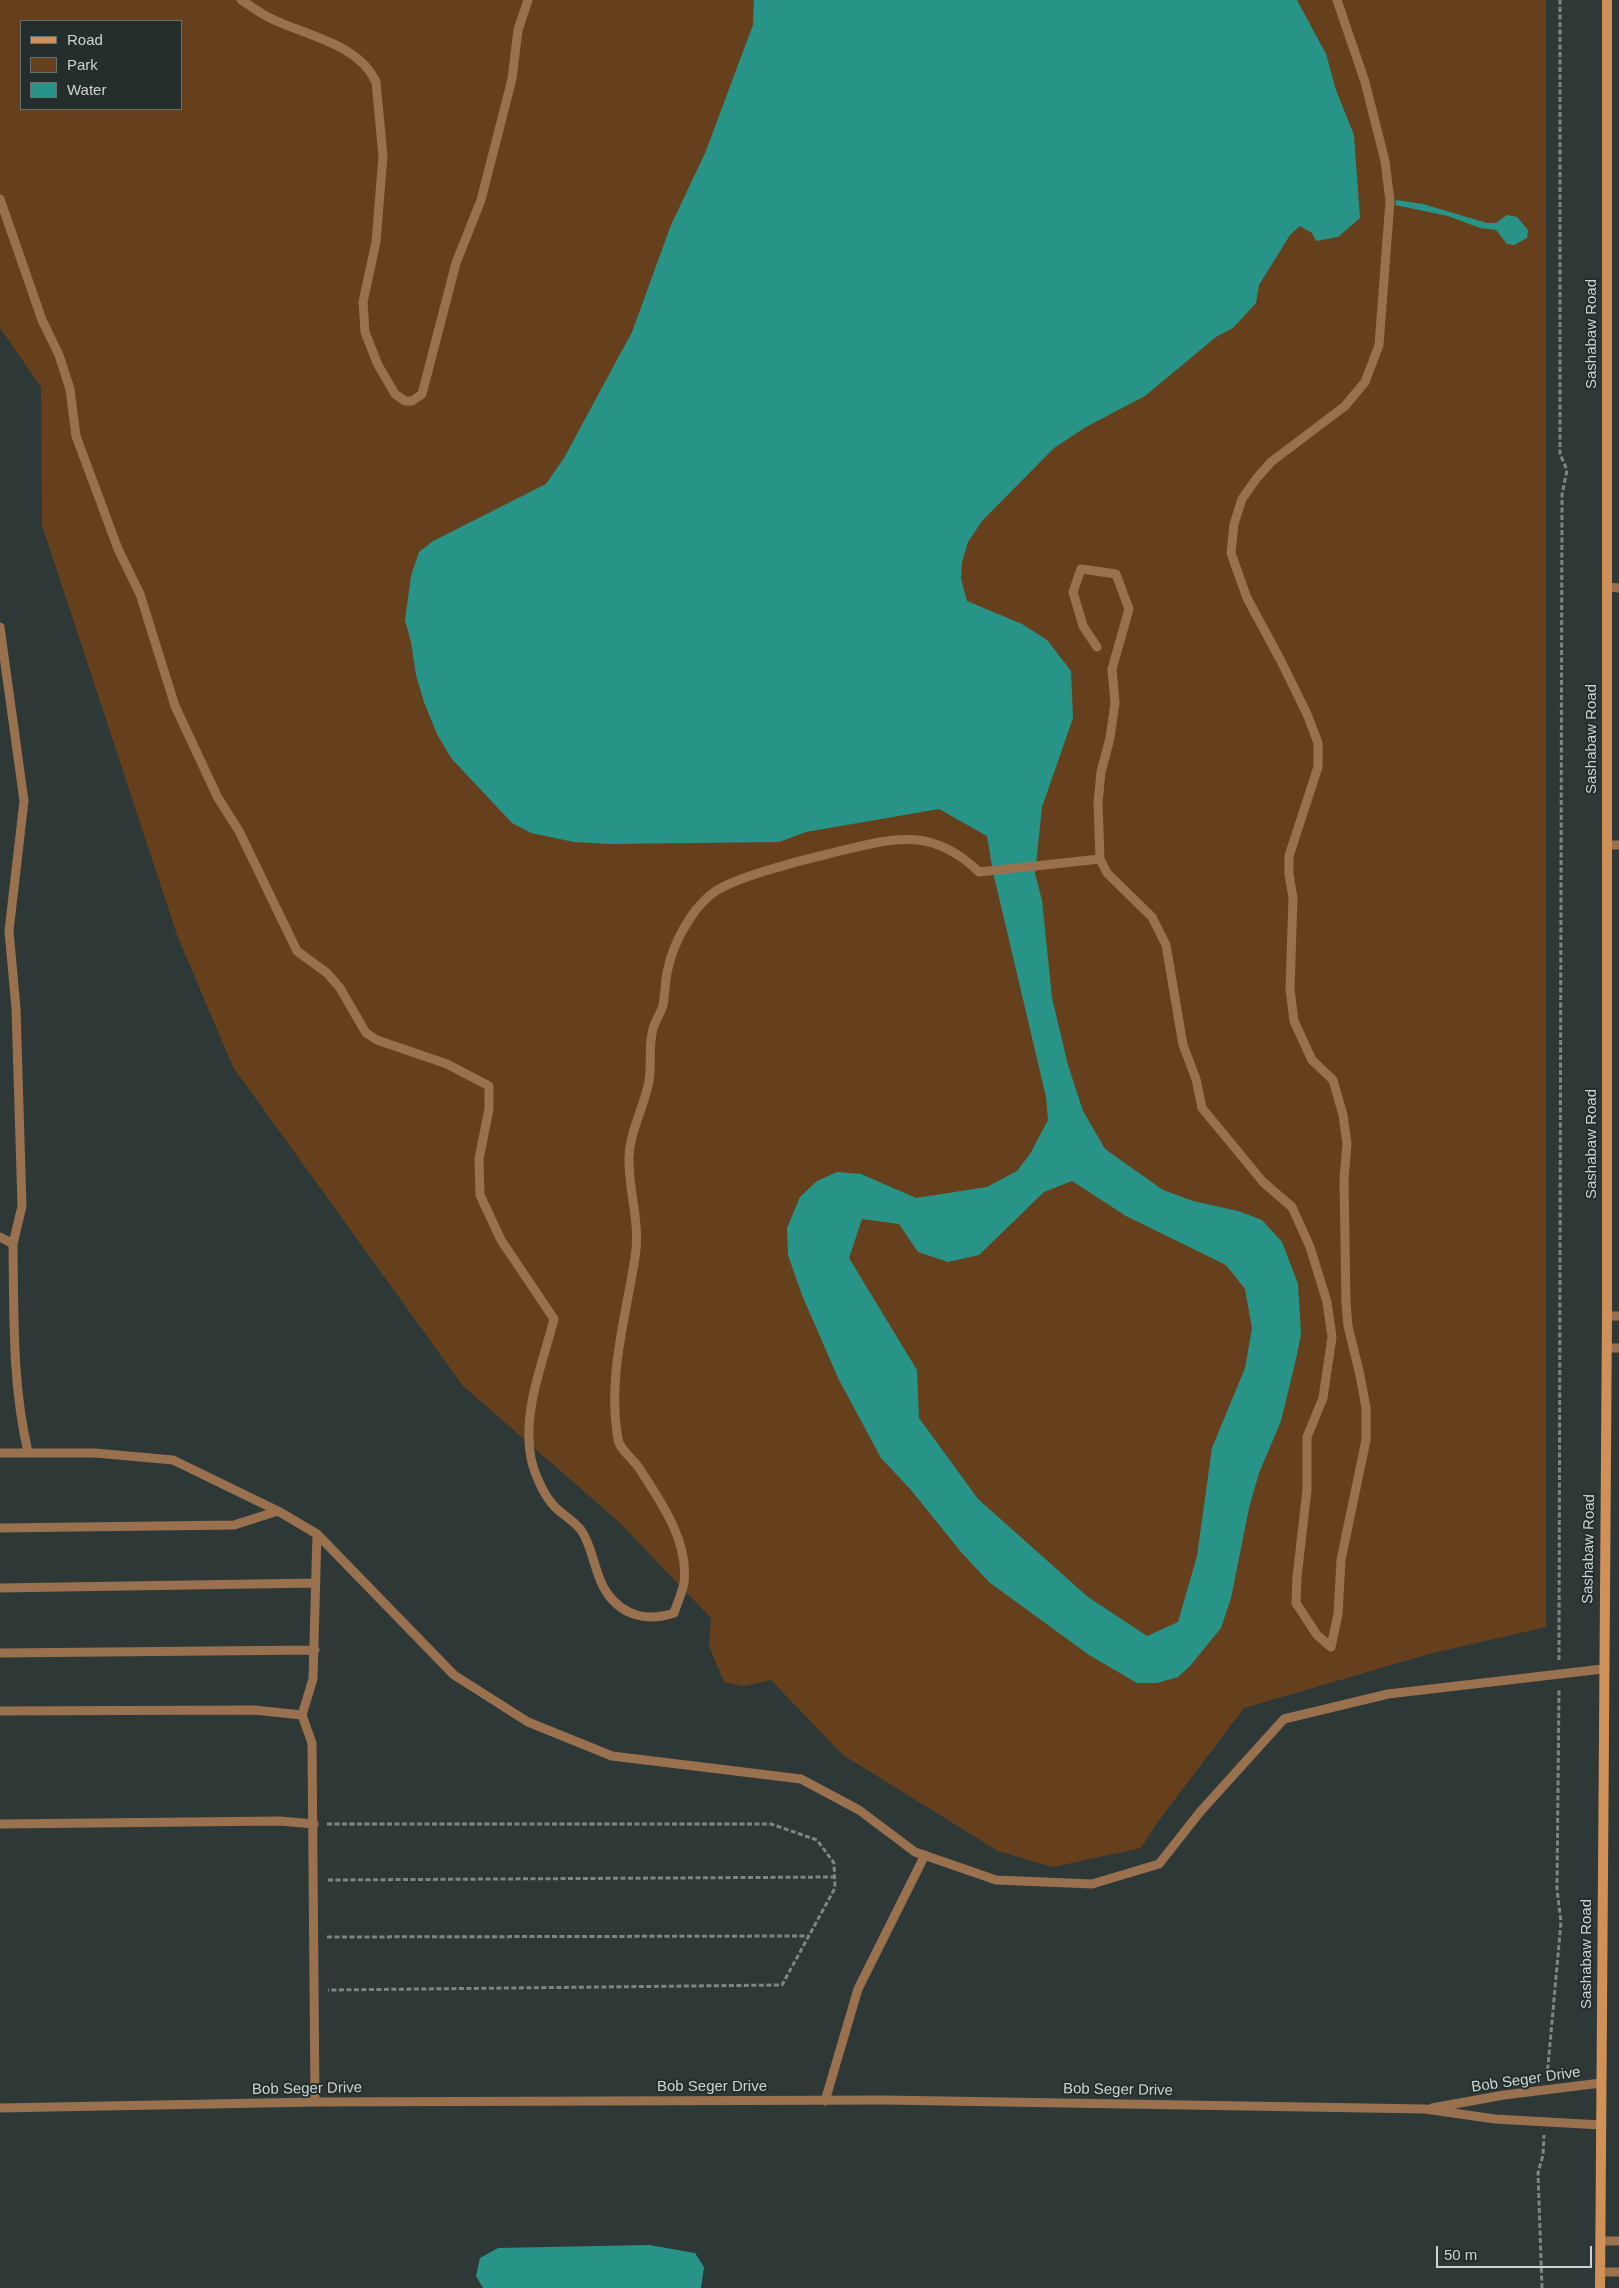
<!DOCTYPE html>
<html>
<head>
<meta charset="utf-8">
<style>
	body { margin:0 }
	#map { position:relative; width:1619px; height:2288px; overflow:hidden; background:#2e3937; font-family:Arial,sans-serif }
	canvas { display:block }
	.legend { position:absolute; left:20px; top:20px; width:162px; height:90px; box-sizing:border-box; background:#242f2d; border:1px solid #67716f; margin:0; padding:6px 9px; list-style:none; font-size:15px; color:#ccd3d2 }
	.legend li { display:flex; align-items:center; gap:10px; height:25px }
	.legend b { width:25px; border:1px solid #67716f }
	.scale { position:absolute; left:1436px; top:2246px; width:156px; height:22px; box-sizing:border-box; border:2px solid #ccd3d2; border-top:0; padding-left:6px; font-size:15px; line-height:18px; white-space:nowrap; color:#ccd3d2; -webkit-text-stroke:4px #242f2d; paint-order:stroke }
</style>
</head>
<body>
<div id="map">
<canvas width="1619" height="2288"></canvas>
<ul class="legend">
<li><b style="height:6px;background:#d09159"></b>Road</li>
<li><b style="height:14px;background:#66401d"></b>Park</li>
<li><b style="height:14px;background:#289387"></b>Water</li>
</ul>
<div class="scale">50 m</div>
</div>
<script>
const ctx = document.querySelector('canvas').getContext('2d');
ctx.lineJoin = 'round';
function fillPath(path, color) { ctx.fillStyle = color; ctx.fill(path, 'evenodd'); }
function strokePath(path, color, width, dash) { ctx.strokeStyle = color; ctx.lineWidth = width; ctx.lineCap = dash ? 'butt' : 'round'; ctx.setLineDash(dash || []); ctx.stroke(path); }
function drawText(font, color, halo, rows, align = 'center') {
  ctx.font = font + ' Arial,sans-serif'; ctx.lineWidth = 4; ctx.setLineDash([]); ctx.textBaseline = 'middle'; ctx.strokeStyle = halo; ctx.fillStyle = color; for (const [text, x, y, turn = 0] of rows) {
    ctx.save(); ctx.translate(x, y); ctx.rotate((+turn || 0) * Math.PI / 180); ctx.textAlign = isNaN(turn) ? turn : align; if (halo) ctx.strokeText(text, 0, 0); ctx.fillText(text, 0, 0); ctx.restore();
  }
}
fillPath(new Path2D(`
	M 0,0 L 1546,0 L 1546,1627 L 1429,1654 L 1244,1708 L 1157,1823 L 1141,1848 L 1053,1867 L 998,1851 L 843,1755 L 771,1680 L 744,1686 L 724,1682 L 709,1646 L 711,1618 L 618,1521 L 463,1386 L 233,1067 L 177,935 L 42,525 L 41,387 L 0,328 ZM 21,21 L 181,21 L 181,109 L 21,109 Z`), '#66401d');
fillPath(new Path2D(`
	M 754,0 L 1297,0 L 1326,54 L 1336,90 L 1354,135 L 1360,218 L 1338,237 L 1316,241 L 1312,233 L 1300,226 L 1290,235 L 1259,285 L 1256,303 L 1233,328 L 1216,337 L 1145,396 L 1086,427 L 1054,448 L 982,521 L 968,542 L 962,562 L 961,579 L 967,601 L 1022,624 L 1047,640 L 1071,671 L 1073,718 L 1042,807 L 1035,874 L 1042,900 L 1052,998 L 1068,1065 L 1083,1111 L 1105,1149 L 1163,1190 L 1193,1201 L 1238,1211 L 1262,1220 L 1282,1242 L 1298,1284 L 1301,1334 L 1296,1359 L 1281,1421 L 1259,1473 L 1249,1508 L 1231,1598 L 1221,1628 L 1190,1666 L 1178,1677 L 1157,1683 L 1137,1683 L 1089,1655 L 989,1582 L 961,1552 L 911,1490 L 881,1458 L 838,1378 L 802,1295 L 788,1255 L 787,1228 L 800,1197 L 817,1181 L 837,1172 L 861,1174 L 916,1198 L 987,1187 L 1017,1171 L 1030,1154 L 1048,1120 L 1046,1097 L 993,872 L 987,836 L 939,809 L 806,832 L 779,842 L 609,844 L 574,842 L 531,833 L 512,823 L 451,758 L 437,734 L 424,702 L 416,675 L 411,642 L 405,620 L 411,576 L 419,552 L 433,541 L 546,484 L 564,458 L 632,332 L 671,225 L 706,151 L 739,62 L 753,25 ZM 1072,1181 L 1126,1216 L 1226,1265 L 1245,1289 L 1252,1328 L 1245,1368 L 1212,1448 L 1197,1556 L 1178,1622 L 1147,1636 L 1088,1597 L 978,1499 L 919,1418 L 917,1370 L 849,1258 L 862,1219 L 899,1224 L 918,1252 L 948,1262 L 979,1255 L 1044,1192 Z
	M 1396,200 L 1423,204 L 1487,223 L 1496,223 L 1507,215 L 1517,217 L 1528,230 L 1527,238 L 1514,245 L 1507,244 L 1496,230 L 1480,228 L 1448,216 L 1395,205 Z
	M 649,2245 L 695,2253 L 704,2267 L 701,2288 L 483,2288 L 476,2276 L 480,2258 L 498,2248 Z`), '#289387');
strokePath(new Path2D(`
	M 1559,1660 L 1562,495 L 1567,470 L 1560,454 L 1560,0
	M 327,1824 L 771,1824 L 817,1840 L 834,1863 L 835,1888 L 782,1985 L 328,1990
	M 328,1880 L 835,1877
	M 327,1937 L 809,1936
	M 1547,2077 L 1561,1922 L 1557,1889 L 1559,1689
	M 1542,2288 L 1538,2173 L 1543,2155 L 1544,2135`), '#7d8685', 3, [5, 2.5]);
strokePath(new Path2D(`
	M 241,0 C 251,6 260,13 270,18 C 306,36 358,43 376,82 L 383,156 L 376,242 L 363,302 L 365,332 L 378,365 L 395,394 L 405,401 L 412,401 L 422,394 L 456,263 L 481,200 L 512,79 L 518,30 L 528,0
	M 0,199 L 42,320 L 59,355 L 70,389 L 76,436 L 118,549 L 140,594 L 175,706 L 218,798 L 239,831 L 297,951 L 327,973 L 340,988 L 366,1033 L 377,1040 L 447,1064 L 489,1086 L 489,1109 L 479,1159 L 480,1195 L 501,1240 L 554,1319 C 543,1363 524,1406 530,1452 C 532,1469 543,1495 555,1507 C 563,1515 574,1521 581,1530 C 594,1549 594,1575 607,1593 C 623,1616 648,1622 674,1613 C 677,1604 682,1593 684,1583 C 689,1541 661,1502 639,1468 C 633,1459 619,1449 618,1439 C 607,1377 626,1317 635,1257 C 641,1224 628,1190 629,1157 C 630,1130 644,1108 649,1081 C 652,1064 648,1046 653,1029 C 655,1021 661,1013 663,1005 C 665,994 665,984 667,973 C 671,952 682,929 695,911 C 700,905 707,897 713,893 C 732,878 802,860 828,854 C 888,840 929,823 979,872 L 1100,859
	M 1607,587 L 1619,588
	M 0,627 L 24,801 L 9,931 L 16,1008 L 22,1206 L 13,1244
	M 1097,647 L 1083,626 L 1073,592 L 1081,569 L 1116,574 L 1129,609 L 1112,669 L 1115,703 L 1110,738 L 1101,772 L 1098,803 L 1100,859 L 1107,873 L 1152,917 L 1166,945 L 1183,1045 L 1196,1079 L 1202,1108 L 1263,1182 L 1292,1207 L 1310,1247 L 1327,1302 L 1332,1337 L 1323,1398 L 1307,1437 L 1307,1490 L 1297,1577 L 1296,1603 L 1317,1635 L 1331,1647 L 1338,1614 L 1341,1560 L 1366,1440 L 1366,1408 L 1360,1375 L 1348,1326 L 1346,1303 L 1344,1179 L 1347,1144 L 1343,1115 L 1333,1080 L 1312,1060 L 1294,1021 L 1290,989 L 1293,898 L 1289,874 L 1289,856 L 1318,767 L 1318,743 L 1307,714 L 1281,661 L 1247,598 L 1231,553 L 1234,524 L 1242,499 L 1256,479 L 1271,462 L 1345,406 L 1365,382 L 1379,345 L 1390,201 L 1385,161 L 1365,82 L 1337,0
	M 1607,845 L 1619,845
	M 0,1237 L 13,1244 C 14,1313 12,1385 28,1452
	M 1607,1316 L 1619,1316
	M 1607,1348 L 1619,1348
	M 0,1453 L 95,1453 L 173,1460 L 278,1511 L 317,1534 L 454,1675 L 528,1722 L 612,1756 L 801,1779 L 859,1810 L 915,1852 L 996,1880 L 1092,1884 L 1159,1864 L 1200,1812 L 1284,1719 L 1388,1694 L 1603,1669
	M 0,1528 L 234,1525 L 278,1511
	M 0,1588 L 316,1583
	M 0,1653 L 315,1650
	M 0,1711 L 254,1710 L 302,1715 L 312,1743 L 315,2102
	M 302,1715 L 313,1679 L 317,1534
	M 0,1824 L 280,1821 L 314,1824
	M 825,2101 L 858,1989 L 925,1855
	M 0,2108 L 315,2102 L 884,2100 L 1425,2109 L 1495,2119 L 1601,2125
	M 1432,2108 L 1504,2095 L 1601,2083
	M 1600,2241 L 1619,2241
	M 1600,2272 L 1619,2272`), '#99714f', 9);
strokePath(new Path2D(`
	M 1600,2288 L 1607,1316 L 1607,0`), '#d09159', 10);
drawText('15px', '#ccd3d2', '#242f2d', [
	["Sashabaw Road",1592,334,-90],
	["Sashabaw Road",1592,739,-90],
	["Sashabaw Road",1592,1144,-90],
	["Sashabaw Road",1589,1549,-89],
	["Sashabaw Road",1587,1954,-90],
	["Bob Seger Drive",1526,2080,-8],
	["Bob Seger Drive",712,2087],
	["Bob Seger Drive",307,2089,-1],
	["Bob Seger Drive",1118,2090,1]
]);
</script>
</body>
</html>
